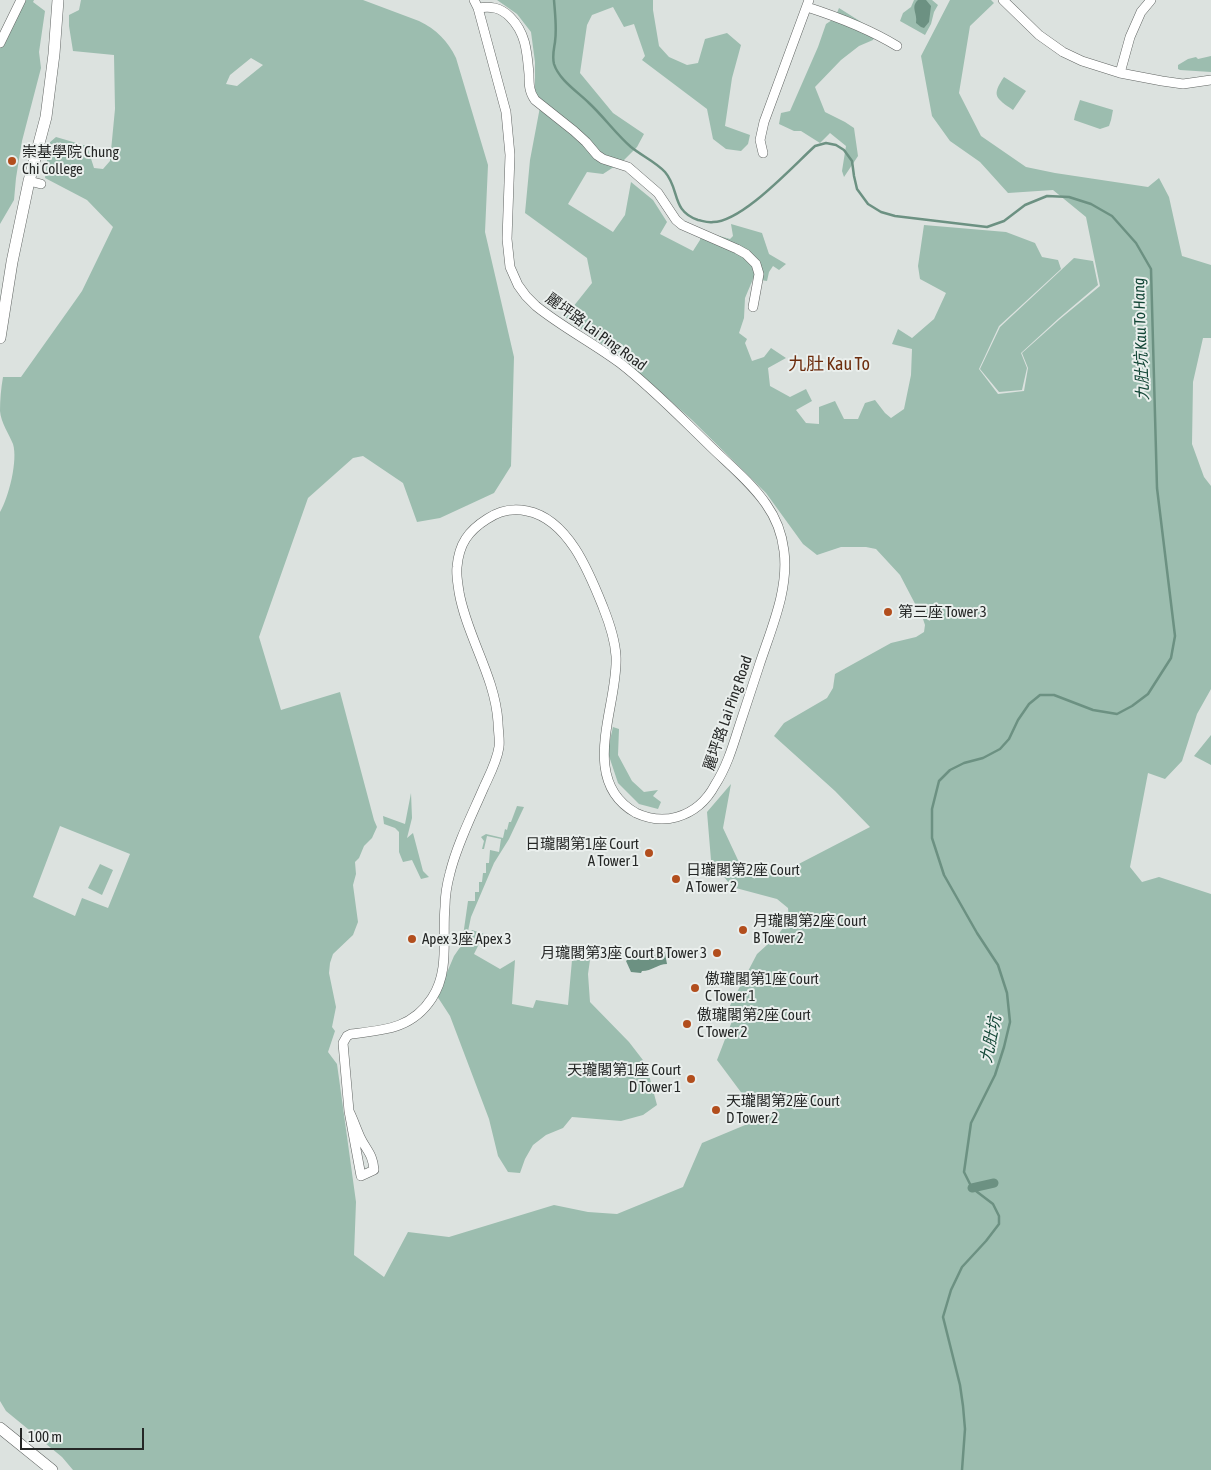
<!DOCTYPE html>
<html>
<head>
<meta charset="utf-8">
<style>
	body { margin:0 }
	#map { position:relative; width:1211px; height:1470px; overflow:hidden; background:#dce2df; font-family:"Asap Condensed",sans-serif }
	canvas { display:block }
	.scale { position:absolute; left:20px; top:1428px; width:124px; height:22px; box-sizing:border-box; border:2px solid #252726; border-top:0; padding-left:6px; font-size:15px; line-height:18px; white-space:nowrap; color:#252726; -webkit-text-stroke:4px #eaefed; paint-order:stroke }
</style>
</head>
<body>
<div id="map">
<canvas width="1211" height="1470"></canvas>
<div class="scale">100 m</div>
</div>
<script>
const ctx = document.querySelector('canvas').getContext('2d');
ctx.lineJoin = 'round';
function fillPath(path, color) { ctx.fillStyle = color; ctx.fill(path, 'evenodd'); }
function strokePath(path, color, width, dash) { ctx.strokeStyle = color; ctx.lineWidth = width; ctx.lineCap = dash ? 'butt' : 'round'; ctx.setLineDash(dash || []); ctx.stroke(path); }
function drawText(font, color, halo, rows, align = 'center') {
  ctx.font = font + ' "Asap Condensed","Noto Sans TC",sans-serif'; ctx.lineWidth = 4; ctx.setLineDash([]); ctx.textBaseline = 'middle'; ctx.strokeStyle = halo; ctx.fillStyle = color; for (const [text, x, y, turn = 0] of rows) {
    ctx.save(); ctx.translate(x, y); ctx.rotate((+turn || 0) * Math.PI / 180); ctx.textAlign = isNaN(turn) ? turn : align; if (halo) ctx.strokeText(text, 0, 0); ctx.fillText(text, 0, 0); ctx.restore();
  }
}
fillPath(new Path2D(`
	M 26,0 L 34,0 L 33,2 L 45,11 L 39,52 L 41,68 L 22,141 L 16,178 L 14,200 L 0,224 L 0,47 L 15,17 Z
	M 81,0 L 363,0 L 419,21 C 436,29 448,41 456,58 L 488,165 L 485,232 L 514,357 L 511,466 L 494,493 L 440,518 L 417,522 L 403,483 L 363,456 L 353,458 L 308,498 L 259,637 L 281,710 L 340,692 L 374,820 L 377,827 L 372,838 L 364,846 L 359,858 L 355,862 L 356,874 L 353,885 L 358,922 L 353,935 L 333,954 L 330,963 L 329,973 L 336,1007 L 332,1027 L 335,1031 L 328,1052 L 337,1064 L 356,1202 L 354,1255 L 384,1277 L 408,1232 L 449,1237 L 554,1205 L 588,1212 L 617,1214 L 683,1187 L 702,1143 L 762,1118 L 778,1108 L 746,1099 L 717,1060 L 734,1016 L 724,1017 L 757,954 L 778,935 L 789,919 L 788,908 L 777,899 L 732,887 L 711,860 L 707,812 L 731,784 L 723,828 L 744,873 L 789,869 L 870,827 L 835,791 L 774,736 L 784,723 L 827,698 L 833,688 L 835,674 L 891,643 L 916,637 L 924,632 L 925,625 L 923,619 L 900,575 L 876,549 L 866,547 L 841,547 L 817,555 L 803,544 L 766,493 L 692,420 L 629,364 L 565,317 L 592,283 L 587,258 L 525,213 L 530,160 L 540,107 L 535,90 L 535,62 L 531,32 L 517,14 L 497,0 L 653,0 L 653,10 L 659,46 L 669,57 L 687,65 L 698,63 L 705,39 L 727,33 L 741,45 L 732,78 L 725,126 L 750,135 L 748,144 L 741,151 L 726,149 L 713,139 L 707,109 L 642,60 L 645,56 L 634,24 L 624,27 L 613,7 L 592,15 L 587,25 L 580,73 L 613,113 L 644,134 L 637,147 L 623,161 L 603,174 L 587,172 L 568,204 L 613,232 L 625,215 L 631,182 L 653,200 L 667,222 L 660,234 L 693,251 L 700,240 L 702,231 L 730,239 L 733,236 L 731,224 L 762,233 L 769,254 L 786,264 L 779,270 L 773,266 L 769,272 L 767,281 L 753,279 L 745,298 L 744,318 L 739,333 L 747,339 L 745,343 L 752,361 L 764,357 L 771,348 L 786,358 L 768,368 L 770,386 L 790,397 L 806,389 L 812,401 L 796,410 L 806,423 L 819,424 L 819,407 L 835,401 L 844,419 L 858,419 L 865,403 L 875,400 L 885,413 L 891,418 L 904,409 L 911,375 L 912,349 L 892,344 L 898,329 L 912,338 L 934,319 L 946,293 L 920,279 L 918,266 L 924,225 L 1006,232 L 1035,243 L 1042,257 L 1058,260 L 1061,269 L 999,326 L 979,369 L 998,394 L 1024,391 L 1028,368 L 1022,353 L 1060,319 L 1100,286 L 1086,217 L 1053,190 L 1008,193 L 980,162 L 950,141 L 932,116 L 921,56 L 950,0 L 991,0 L 994,3 L 970,26 L 959,93 L 981,136 L 1026,167 L 1055,173 L 1148,187 L 1159,178 L 1169,197 L 1182,256 L 1211,265 L 1211,338 L 1203,338 L 1193,382 L 1192,444 L 1204,477 L 1211,486 L 1211,689 L 1197,714 L 1182,761 L 1165,779 L 1148,773 L 1130,867 L 1142,882 L 1159,877 L 1211,894 L 1211,1470 L 73,1470 L 62,1457 L 6,1411 L 0,1401 L 0,512 C 9,497 18,460 13,444 C 9,434 1,423 0,411 C 0,400 1,388 3,377 L 21,377 L 75,301 L 82,291 L 113,227 L 87,200 L 45,178 L 49,143 L 56,137 L 87,146 L 94,168 L 103,169 L 110,161 L 115,109 L 114,55 L 73,51 L 69,26 L 69,15 L 79,10 ZM 251,58 L 263,65 L 237,86 L 226,84 L 230,75 ZM 60,826 L 130,854 L 108,908 L 82,898 L 75,916 L 33,897 Z
	M 914,0 L 932,0 L 938,5 L 934,12 L 931,24 L 925,35 L 900,21 L 903,13 L 911,7 Z
	M 839,8 L 877,32 L 873,40 L 859,46 L 841,60 L 815,87 L 825,112 L 845,122 L 854,128 L 858,156 L 844,177 L 842,171 L 846,146 L 830,133 L 820,143 L 801,131 L 794,131 L 779,124 L 781,113 L 790,111 L 818,47 L 826,24 L 835,18 Z
	M 1211,56 L 1211,72 L 1180,70 L 1178,69 L 1178,65 L 1188,59 L 1196,57 L 1198,59 Z
	M 1004,77 L 1026,91 L 1013,110 C 996,98 991,96 1004,77 Z
	M 1080,100 L 1113,110 L 1111,120 L 1109,126 L 1100,129 L 1074,120 L 1075,115 Z
	M 1074,258 L 1093,261 L 1098,285 L 1058,319 L 1021,353 L 1027,368 L 1022,390 L 999,392 L 980,369 L 1000,327 Z
	M 613,727 L 619,729 L 618,755 L 632,781 L 644,792 L 658,790 L 653,796 L 661,802 L 658,809 L 639,804 L 618,783 L 609,756 L 608,749 Z
	M 1211,735 L 1211,765 L 1194,756 Z
	M 411,793 L 412,818 L 407,838 L 413,833 L 423,871 L 429,877 L 421,879 L 412,860 L 403,862 L 399,852 L 399,832 L 395,828 L 384,824 L 383,816 L 405,824 Z
	M 517,806 L 524,807 L 509,839 L 494,863 L 471,917 L 467,936 L 463,936 L 468,901 L 475,901 L 475,892 L 479,892 L 479,882 L 482,882 L 483,873 L 486,873 L 486,863 L 489,863 L 490,850 L 499,852 L 501,839 L 487,836 L 484,849 L 482,849 L 484,841 L 481,837 L 486,834 L 503,838 L 505,829 L 507,830 L 509,822 L 511,822 Z
	M 100,864 L 113,870 L 102,895 L 88,888 Z
	M 472,930 L 484,934 L 474,954 L 500,969 L 515,960 L 512,1004 L 533,1008 L 536,1000 L 568,1005 L 572,960 L 587,947 L 590,960 L 588,974 L 590,1002 L 629,1042 L 646,1064 L 657,1105 L 643,1115 L 621,1121 L 572,1117 L 563,1128 L 546,1135 L 533,1145 L 525,1159 L 520,1173 L 508,1172 L 498,1156 L 489,1119 L 450,1016 L 437,996 L 454,956 Z`), '#9cbdaf');
fillPath(new Path2D(`
	M 918,0 L 926,0 L 931,6 L 929,22 L 924,28 L 921,27 L 916,23 C 918,14 910,7 918,0 Z
	M 660,947 L 665,953 L 667,964 C 658,964 652,971 642,971 L 641,973 L 631,972 L 626,961 L 633,954 C 645,961 647,963 658,952 L 655,948 Z`), '#6c9182');
strokePath(new Path2D(`
	M 554,0 C 555,14 557,28 555,42 C 554,49 552,56 554,64 C 559,80 578,92 589,103 C 604,117 616,134 631,147 C 642,156 656,162 665,172 C 680,189 671,211 698,220 C 703,221 708,223 713,222 C 742,222 792,167 815,146 L 826,143 L 836,145 L 844,150 L 852,161 L 854,176 L 857,189 L 868,204 L 881,212 L 895,216 L 987,227 L 1004,221 L 1025,205 L 1047,196 L 1069,197 L 1091,204 L 1112,216 L 1136,243 L 1151,269 L 1157,488 L 1175,636 L 1171,658 L 1148,694 L 1132,706 L 1117,714 L 1093,710 L 1054,695 L 1040,695 L 1029,704 L 1018,720 L 1009,739 L 1000,749 L 983,758 L 964,763 L 950,770 L 939,781 L 932,809 L 932,838 L 944,875 L 977,933 L 998,965 L 1007,993 L 1010,1022 L 1004,1047 L 995,1075 L 971,1123 L 964,1172 L 972,1188 L 993,1204 L 999,1216 L 999,1224 L 986,1241 L 962,1267 L 951,1290 L 943,1317 L 960,1385 L 963,1406 L 965,1429 L 962,1470`), '#6c9182', 2.5);
strokePath(new Path2D(`
	M 972,1188 L 994,1183`), '#6c9182', 9);
const minor = new Path2D(`
	M 1003,0 L 1039,35 L 1063,52 L 1082,61 L 1120,73 L 1162,81 L 1183,84 L 1211,80
	M 807,7 C 838,17 869,29 897,46
	M 478,8 C 490,6 500,7 510,17 C 526,33 527,52 529,74 C 529,84 529,92 535,100 L 574,131 L 586,142 L 597,155 L 603,159 L 628,167 L 658,193 L 676,220 L 682,225 L 737,249 L 746,254 L 756,264 L 759,274 L 753,307
	M 0,43 L 21,0
	M 1120,73 L 1130,37 L 1141,12 L 1151,0
	M 763,153 L 760,140 L 764,122 L 809,0
	M 29,181 L 41,184
	M 349,1111 C 353,1119 356,1128 360,1137 C 366,1150 373,1154 374,1170 L 361,1176 L 349,1111 L 343,1043 L 347,1036 L 351,1034 C 384,1030 412,1029 432,998 C 450,971 442,937 445,907 C 445,896 447,884 450,873 C 457,844 472,815 484,787 C 490,774 497,761 499,747 C 500,739 498,730 498,722 C 495,676 467,637 459,592 C 458,584 456,575 457,567 C 459,544 468,531 487,519 C 499,511 513,508 527,511 C 568,519 589,572 603,607 C 609,622 615,639 616,656 C 619,704 577,780 636,813 C 649,819 663,821 677,817 C 694,812 707,800 715,785 C 726,768 732,749 738,730 C 745,709 752,687 759,666 C 771,629 789,590 784,551 C 782,534 776,518 766,504 C 750,481 727,463 707,443 C 679,416 651,387 620,363 C 593,343 562,327 536,306 L 526,296 L 518,285 L 510,267 L 507,239 L 510,155 L 506,112 L 478,8 L 474,0`);
const major = new Path2D(`
	M 0,338 L 12,262 L 29,181 L 46,117 L 54,54 L 58,0
	M 0,1428 L 52,1470`);
strokePath(minor, '#616563', 10);
strokePath(major, '#616563', 12);
strokePath(minor, '#fff', 9);
strokePath(major, '#fff', 11);
for (const [x, y, r, color] of [
	[12,161,5,"#b24e1d"],
	[888,612,5,"#b24e1d"],
	[649,853,5,"#b24e1d"],
	[676,879,5,"#b24e1d"],
	[743,930,5,"#b24e1d"],
	[412,939,5,"#b24e1d"],
	[717,953,5,"#b24e1d"],
	[695,988,5,"#b24e1d"],
	[687,1024,5,"#b24e1d"],
	[691,1079,5,"#b24e1d"],
	[716,1110,5,"#b24e1d"]
]) { const dot = new Path2D(); dot.arc(x, y, r, 0, 2 * Math.PI); ctx.fillStyle = color; ctx.fill(dot); strokePath(dot, '#eaefed', 2); }
drawText('15px', '#252726', '#eaefed', [
	["崇基學院 Chung",22,152],
	["Chi College",22,169],
	["第三座 Tower 3",898,612],
	["日瓏閣第1座 Court",639,844,"right"],
	["A Tower 1",639,861,"right"],
	["日瓏閣第2座 Court",686,870],
	["A Tower 2",686,887],
	["月瓏閣第2座 Court",753,921],
	["B Tower 2",753,938],
	["Apex 3座 Apex 3",422,939],
	["月瓏閣第3座 Court B Tower 3",707,953,"right"],
	["傲瓏閣第1座 Court",705,979],
	["C Tower 1",705,996],
	["傲瓏閣第2座 Court",697,1015],
	["C Tower 2",697,1032],
	["天瓏閣第1座 Court",681,1070,"right"],
	["D Tower 1",681,1087,"right"],
	["天瓏閣第2座 Court",726,1101],
	["D Tower 2",726,1118]
], 'left');
drawText('15px', '#252726', '#eaefed', [
	["麗坪路 Lai Ping Road",596,332,36],
	["麗坪路 Lai Ping Road",728,713,-71]
]);
drawText('italic 16px', '#114535', '#eaefed', [
	["九肚坑 Kau To Hang",1141,339,-92],
	["九肚坑",991,1039,-78]
]);
drawText('18px', '#6d2d0e', '#eaefed', [
	["九肚 Kau To",829,364]
]);
</script>
</body>
</html>
